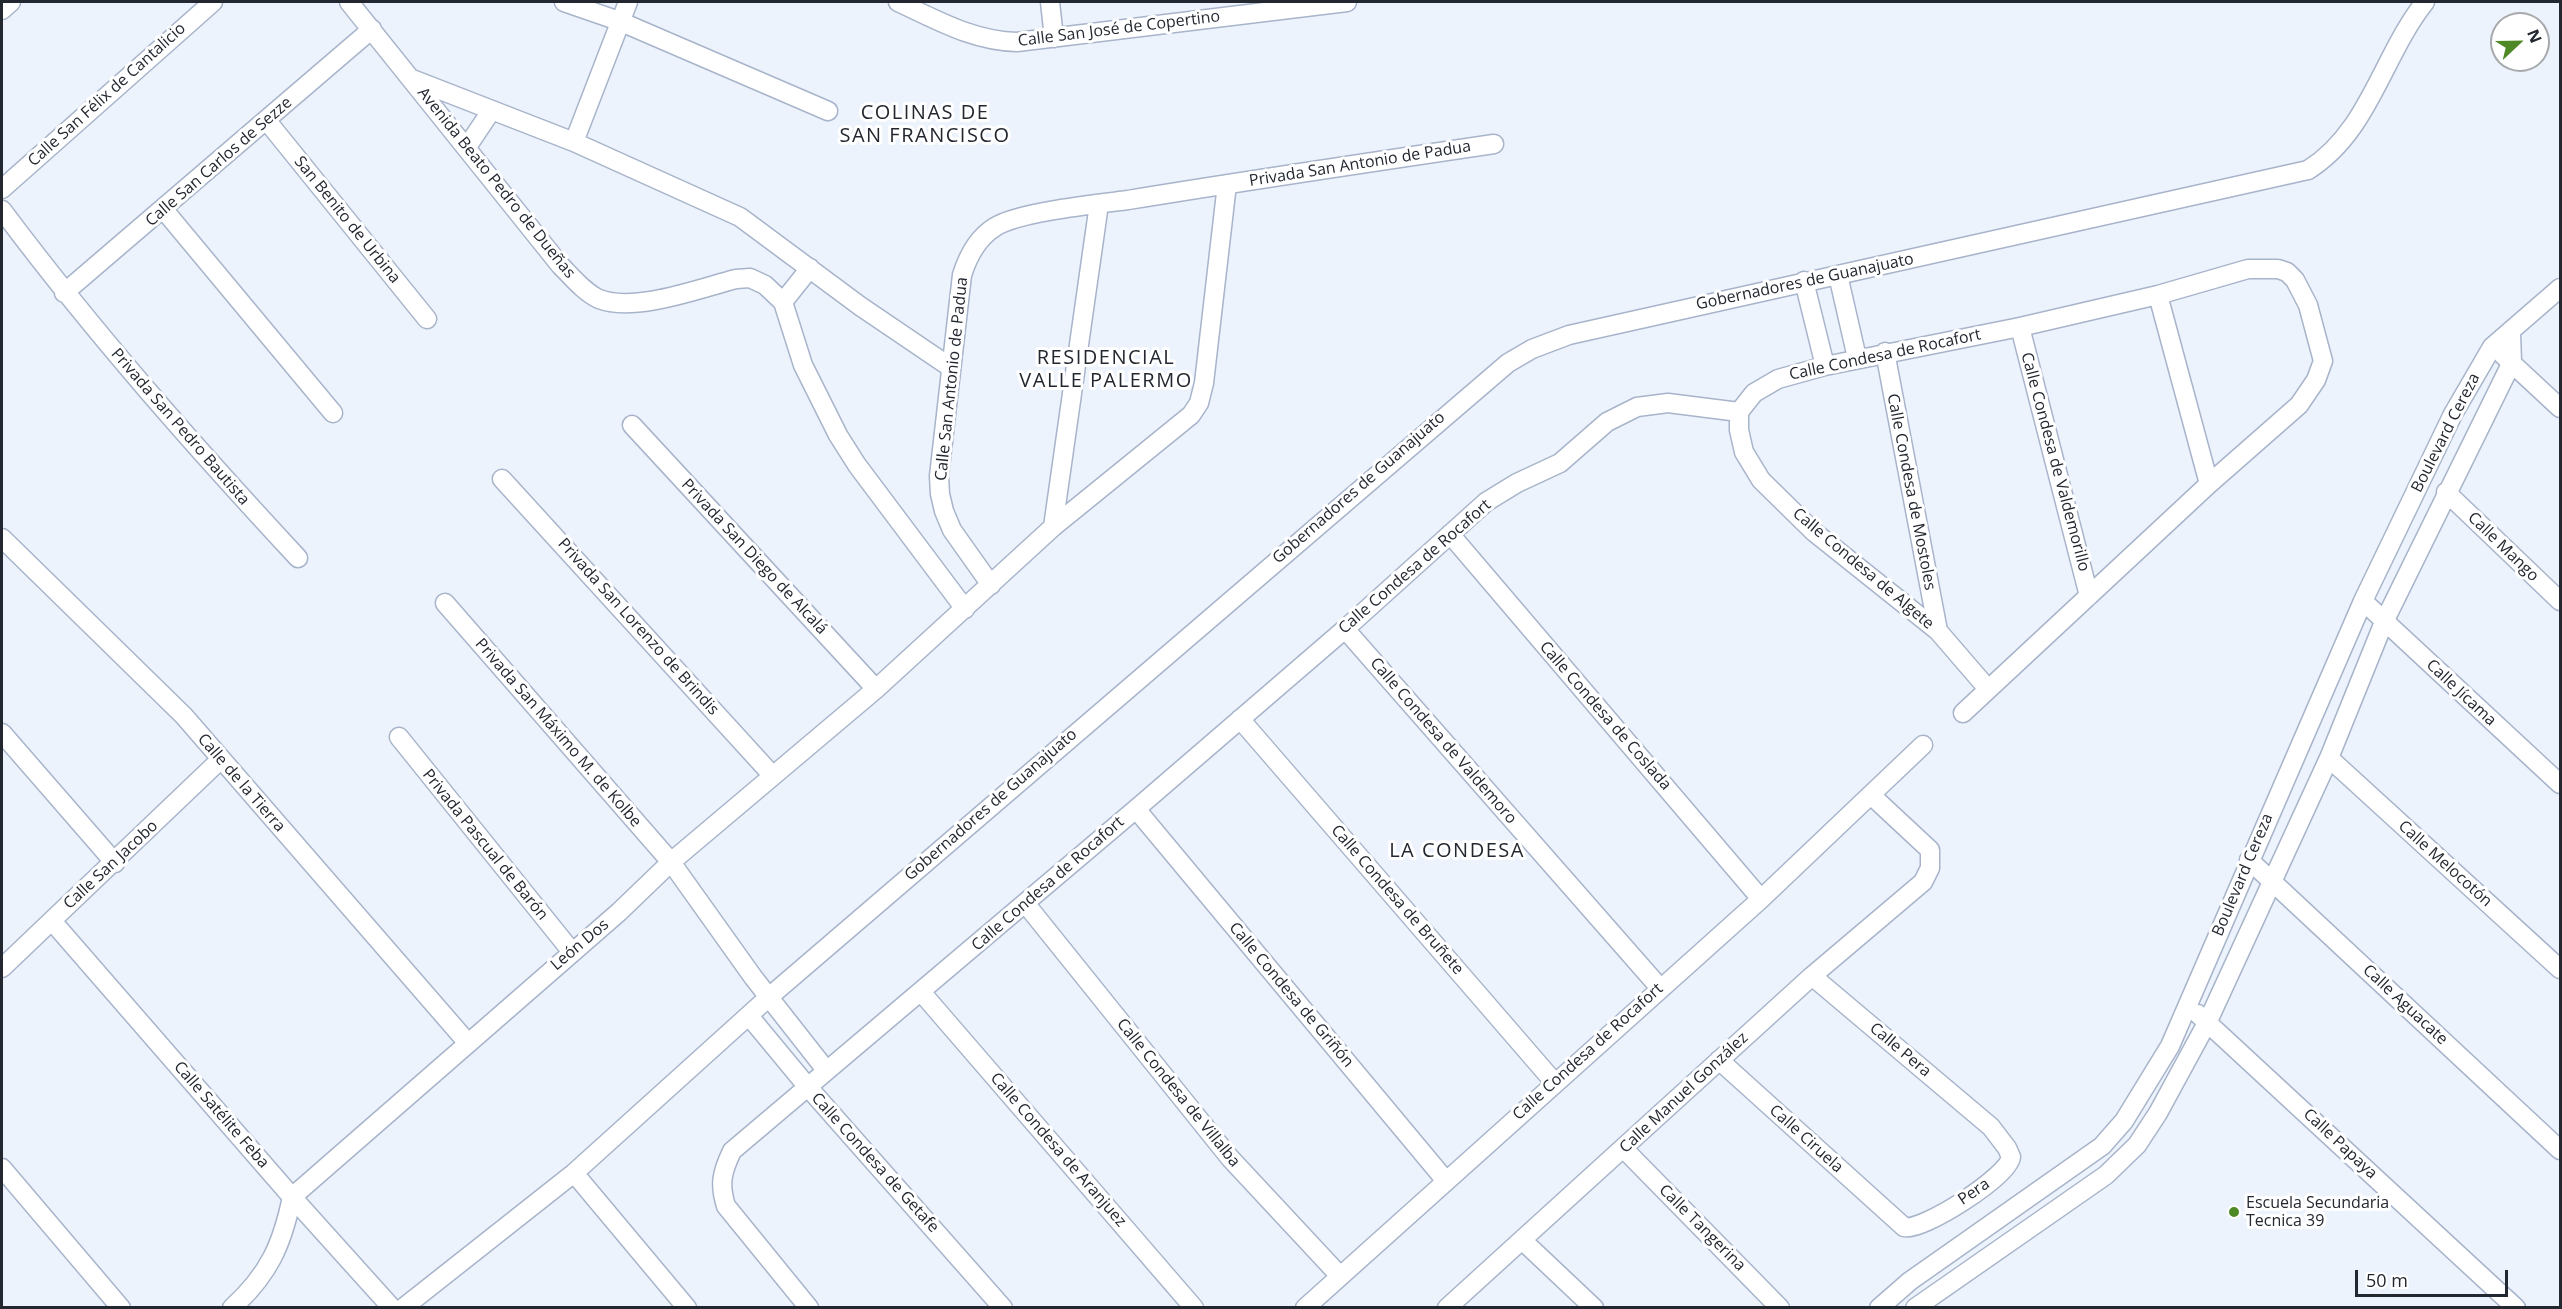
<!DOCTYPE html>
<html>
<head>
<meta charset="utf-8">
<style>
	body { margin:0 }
	#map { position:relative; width:2562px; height:1309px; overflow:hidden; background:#edf3fd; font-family:"Open Sans",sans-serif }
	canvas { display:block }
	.frame { position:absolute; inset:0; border:3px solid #232830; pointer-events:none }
	.north { position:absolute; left:2490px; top:12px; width:60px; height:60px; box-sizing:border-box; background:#fff; border:2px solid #a7a9ac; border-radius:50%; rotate:68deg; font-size:16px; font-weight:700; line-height:24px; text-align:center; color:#232830 }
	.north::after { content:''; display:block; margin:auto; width:21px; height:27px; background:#4f8926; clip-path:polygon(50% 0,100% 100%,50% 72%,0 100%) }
	.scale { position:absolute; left:2355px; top:1270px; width:153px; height:27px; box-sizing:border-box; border:3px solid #232830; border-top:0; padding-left:8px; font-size:18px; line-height:21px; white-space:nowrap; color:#232830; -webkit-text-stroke:4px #fff; paint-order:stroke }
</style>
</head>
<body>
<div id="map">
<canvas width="2562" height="1309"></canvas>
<div class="frame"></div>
<div class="north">N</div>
<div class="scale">50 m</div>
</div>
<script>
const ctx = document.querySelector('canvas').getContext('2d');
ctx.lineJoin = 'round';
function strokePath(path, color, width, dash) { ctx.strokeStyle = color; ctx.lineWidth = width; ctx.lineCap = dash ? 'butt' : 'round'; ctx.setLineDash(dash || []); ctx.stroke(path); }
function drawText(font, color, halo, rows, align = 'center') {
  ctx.font = font + ' "Open Sans",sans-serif'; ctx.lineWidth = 6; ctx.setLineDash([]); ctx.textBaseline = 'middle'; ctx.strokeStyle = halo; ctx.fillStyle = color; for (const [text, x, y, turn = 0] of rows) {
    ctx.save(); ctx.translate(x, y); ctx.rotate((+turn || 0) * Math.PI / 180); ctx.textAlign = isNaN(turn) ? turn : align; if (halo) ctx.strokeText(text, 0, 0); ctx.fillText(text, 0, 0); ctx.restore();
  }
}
const street = new Path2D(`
	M 349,2 L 560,265 C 572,277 584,292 599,299 C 635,313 700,288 736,279 L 750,278 L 765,285 L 783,302 L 803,365 L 838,435 L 857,465 L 965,609
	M 564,2 L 619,21 L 828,111
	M 898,2 C 937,20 973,41 1017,42 L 1347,2
	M 1050,2 L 1054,38
	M 2,10 L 11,2
	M 412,79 L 574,142 L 740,217 L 860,306 L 950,367
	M 267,121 L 427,319
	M 574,142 L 628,2
	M 467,147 L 491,111
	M 2,189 L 213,2
	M 2,210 C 94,333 194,446 298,558
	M 164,210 L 333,413
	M 1838,275 L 1857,358
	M 1804,281 L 1825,366
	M 64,293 L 372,29
	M 2158,295 L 2209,484
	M 783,302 L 810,268
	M 2020,327 L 2089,596
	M 1885,352 L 1938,631
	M 2503,355 L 2560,408
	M 1739,412 L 1739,430 L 1744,452 L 1761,480 L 1814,532 L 1938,631 L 1988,689
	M 632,425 L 876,689
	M 502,479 L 773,776
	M 2446,492 L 2560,601
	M 1053,527 L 1099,204
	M 1450,534 L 1761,899
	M 2,538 L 184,716 L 467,1042
	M 991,585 L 952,530 L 944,511 L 940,494 L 939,476 L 962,275 C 968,256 977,238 995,227 C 1018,212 1097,204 1128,200 C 1250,180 1372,162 1494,144
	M 2363,601 L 2560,784
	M 445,603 L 671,862 L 753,977 L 826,1070
	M 1345,629 L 1660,988
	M 1240,719 L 1554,1082
	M 2,733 L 115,863
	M 399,737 L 572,952
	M 2329,758 L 2560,969
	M 1136,809 L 1446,1181
	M 2249,860 L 2560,1150
	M 1025,903 L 1230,1158 L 1340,1276
	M 52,921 L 292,1197 L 392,1308
	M 2,968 L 220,760
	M 922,993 L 1194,1308
	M 2198,1014 L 2516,1308
	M 749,1016 L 807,1086 L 1003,1308
	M 1719,1060 L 1904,1227 C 1922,1232 2009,1176 2011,1157 L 2007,1148 L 1991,1127 L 1812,976
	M 1624,1149 L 1780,1308
	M 2,1168 L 121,1308
	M 574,1173 L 687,1308
	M 1522,1240 L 1594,1308
	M 232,1308 C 269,1274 282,1245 292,1197 L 619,912 L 671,862 L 876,689 L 1053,527 L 1191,415 L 1199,403 L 1204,383 L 1227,184
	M 403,1308 L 574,1173 L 769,997 L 1508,363 L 1532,349 L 1569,335 L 2308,170 C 2369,132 2382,56 2425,2
	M 809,1308 L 726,1206 C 719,1184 722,1172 732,1151 L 1136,809 L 1345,629 L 1486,502 L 1517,483 L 1560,463 L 1607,422 L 1637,407 L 1668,403 L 1739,412 L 1754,393 L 1778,379 L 1825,366 L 2020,327 L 2158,295 L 2248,269 L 2278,269 L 2287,272 L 2295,280 L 2308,305 L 2323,361 L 2316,380 L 2299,405 L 2209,484 L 1963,713
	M 1305,1308 L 1761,899 L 1923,745
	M 1447,1308 L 1812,976 L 1923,882 L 1930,868 L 1930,850 L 1872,796
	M 1879,1308 L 1910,1281 L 2102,1146 L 2124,1121 L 2170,1046 L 2363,601 L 2453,414 L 2492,347 L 2560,288
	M 1915,1308 L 2106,1175 L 2137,1145 L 2158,1113 L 2208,1021 L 2329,758 L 2384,622 L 2512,362 L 2511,333`);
strokePath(street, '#a7b4ca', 21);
strokePath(street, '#fff', 18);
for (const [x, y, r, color] of [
	[2234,1212,6,"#4f8926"]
]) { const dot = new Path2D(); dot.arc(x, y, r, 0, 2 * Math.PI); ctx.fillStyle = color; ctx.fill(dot); strokePath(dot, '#fff', 2); }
drawText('16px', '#232830', '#fff', [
	["Calle San José de Copertino",1119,29,-7],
	["Calle San Félix de Cantalicio",107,95,-42],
	["Calle San Carlos de Sezze",219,162,-41],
	["Privada San Antonio de Padua",1360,164,-9],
	["Avenida Beato Pedro de Dueñas",496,183,51],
	["San Benito de Urbina",347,220,51],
	["Gobernadores de Guanajuato",1805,282,-12],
	["Calle Condesa de Rocafort",1885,355,-12],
	["Calle San Antonio de Padua",952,379,-84],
	["Privada San Pedro Bautista",180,427,49],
	["Boulevard Cereza",2446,433,-63],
	["Calle Condesa de Valdemorillo",2055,462,75],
	["Gobernadores de Guanajuato",1359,488,-41],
	["Calle Condesa de Mostoles",1911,492,79],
	["Calle Mango",2503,547,44],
	["Privada San Diego de Alcalá",754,557,47],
	["Calle Condesa de Rocafort",1415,567,-41],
	["Calle Condesa de Algete",1863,569,40],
	["Privada San Lorenzo de Brindis",638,627,48],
	["Calle Jícama",2461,693,43],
	["Calle Condesa de Coslada",1605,716,49],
	["Privada San Máximo M. de Kolbe",558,733,49],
	["Calle Condesa de Valdemoro",1443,741,49],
	["Calle de la Tierra",241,783,49],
	["Gobernadores de Guanajuato",991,805,-41],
	["Privada Pascual de Barón",485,845,51],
	["Calle Melocotón",2445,864,42],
	["Calle San Jacobo",111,865,-43],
	["Boulevard Cereza",2243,875,-67],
	["Calle Condesa de Rocafort",1048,884,-41],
	["Calle Condesa de Bruñete",1397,900,49],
	["León Dos",580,945,-40],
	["Calle Condesa de Griñón",1291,995,50],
	["Calle Aguacate",2405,1005,43],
	["Calle Pera",1900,1050,40],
	["Calle Condesa de Rocafort",1588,1052,-42],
	["Calle Condesa de Villalba",1178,1093,51],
	["Calle Manuel González",1684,1093,-43],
	["Calle Satélite Feba",221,1115,49],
	["Calle Ciruela",1806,1139,42],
	["Calle Papaya",2340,1144,43],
	["Calle Condesa de Aranjuez",1058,1150,49],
	["Calle Condesa de Getafe",875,1163,48],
	["Pera",1974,1192,-34],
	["Calle Tangerina",1702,1228,45]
]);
drawText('16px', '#232830', '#fff', [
	["Escuela Secundaria",2246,1203],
	["Tecnica 39",2246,1221]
], 'left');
ctx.letterSpacing = '1.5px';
drawText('20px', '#232830', '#fff', [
	["COLINAS DE",925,113],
	["SAN FRANCISCO",925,136],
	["RESIDENCIAL",1106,358],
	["VALLE PALERMO",1106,381],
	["LA CONDESA",1457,851]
]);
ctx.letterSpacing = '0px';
</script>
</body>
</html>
